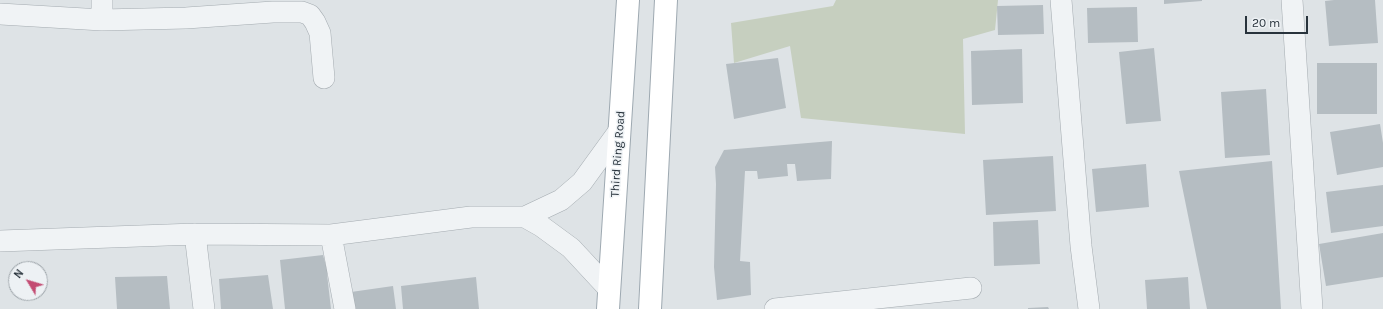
<!DOCTYPE html>
<html>
<head>
<meta charset="utf-8">
<style>
	body { margin:0 }
	#map { position:relative; width:1383px; height:309px; overflow:hidden; background:#dee3e6; font-family:Karla,sans-serif }
	canvas { display:block }
	.north { position:absolute; left:8px; top:261px; width:40px; height:40px; box-sizing:border-box; background:#edf1f4; border:1px solid #9ea5aa; border-radius:50%; rotate:308deg; font-size:11px; font-weight:700; line-height:16px; text-align:center; color:#28333c }
	.north::after { content:''; display:block; margin:auto; width:14px; height:18px; background:#c34b72; clip-path:polygon(50% 0,100% 100%,50% 72%,0 100%) }
	.scale { position:absolute; left:1245px; top:16px; width:63px; height:18px; box-sizing:border-box; border:2px solid #28333c; border-top:0; padding-left:5px; font-size:12px; line-height:14px; white-space:nowrap; color:#28333c; -webkit-text-stroke:3px #edf1f4; paint-order:stroke }
</style>
</head>
<body>
<div id="map">
<canvas width="1383" height="309"></canvas>
<div class="north">N</div>
<div class="scale">20 m</div>
</div>
<script>
const ctx = document.querySelector('canvas').getContext('2d');
ctx.lineJoin = 'round';
function fillPath(path, color) { ctx.fillStyle = color; ctx.fill(path, 'evenodd'); }
function strokePath(path, color, width, dash) { ctx.strokeStyle = color; ctx.lineWidth = width; ctx.lineCap = dash ? 'butt' : 'round'; ctx.setLineDash(dash || []); ctx.stroke(path); }
function drawText(font, color, halo, rows, align = 'center') {
  ctx.font = font + ' Karla,sans-serif'; ctx.lineWidth = 3; ctx.setLineDash([]); ctx.textBaseline = 'middle'; ctx.strokeStyle = halo; ctx.fillStyle = color; for (const [text, x, y, turn = 0] of rows) {
    ctx.save(); ctx.translate(x, y); ctx.rotate((+turn || 0) * Math.PI / 180); ctx.textAlign = isNaN(turn) ? turn : align; if (halo) ctx.strokeText(text, 0, 0); ctx.fillText(text, 0, 0); ctx.restore();
  }
}
fillPath(new Path2D(`
	M 836,0 L 998,0 L 995,30 L 963,39 L 965,134 L 801,118 L 790,46 L 734,63 L 731,23 L 833,6 Z`), '#c6cfbf');
fillPath(new Path2D(`
	M 1164,0 L 1202,0 L 1202,1 L 1164,4 Z
	M 1334,0 L 1375,0 L 1378,43 L 1329,46 L 1325,1 Z
	M 1043,5 L 1044,34 L 998,35 L 997,6 Z
	M 1137,7 L 1138,42 L 1088,43 L 1087,8 Z
	M 1154,48 L 1161,121 L 1126,124 L 1119,52 Z
	M 1022,49 L 1023,103 L 972,105 L 971,51 Z
	M 778,58 L 786,108 L 734,119 L 726,64 Z
	M 1317,63 L 1377,63 L 1377,114 L 1317,114 Z
	M 1266,89 L 1270,155 L 1225,158 L 1221,92 Z
	M 1380,124 L 1383,143 L 1383,167 L 1337,175 L 1330,132 Z
	M 832,141 L 831,179 L 797,181 L 795,164 L 787,164 L 788,176 L 758,179 L 757,171 L 745,171 L 740,261 L 750,262 L 751,295 L 717,300 L 714,267 L 716,184 L 715,167 L 724,150 Z
	M 1053,156 L 1056,211 L 986,215 L 983,160 Z
	M 1272,161 L 1281,309 L 1207,309 L 1179,171 Z
	M 1146,164 L 1149,207 L 1096,212 L 1092,169 Z
	M 1383,185 L 1383,226 L 1331,233 L 1326,192 Z
	M 1038,220 L 1040,264 L 994,266 L 993,222 Z
	M 1383,233 L 1383,277 L 1326,286 L 1319,244 Z
	M 323,255 L 328,273 L 327,274 L 331,309 L 285,309 L 280,260 Z
	M 268,275 L 273,309 L 221,309 L 219,279 Z
	M 167,276 L 170,309 L 117,309 L 115,277 Z
	M 476,277 L 479,309 L 403,309 L 401,286 Z
	M 1188,277 L 1190,309 L 1147,309 L 1145,280 Z
	M 393,286 L 396,309 L 353,309 L 351,292 Z
	M 1048,307 L 1049,309 L 1028,309 L 1028,308 Z`), '#b5bdc2');
const minor = new Path2D(`
	M 1061,0 L 1081,246 L 1089,309
	M 1292,0 L 1312,309
	M 0,14 L 102,20 L 186,18 L 273,12 L 302,12 L 310,15 L 315,22 L 320,33 L 324,78
	M 102,20 L 102,0
	M 525,217 L 541,226 L 571,248 L 609,289
	M 195,234 L 204,309
	M 331,235 L 345,309
	M 0,241 L 195,234 L 331,235 L 471,217 L 525,217 L 561,200 L 582,182 L 619,131
	M 775,309 L 971,288`);
const major = new Path2D(`
	M 608,309 L 628,0
	M 650,309 L 666,0`);
strokePath(minor, '#a4abb0', 22);
strokePath(major, '#9ea9b1', 24);
strokePath(minor, '#f0f3f5', 21);
strokePath(major, '#fff', 22);
drawText('12px', '#28333c', '#edf1f4', [
	["Third Ring Road",618,154,-86]
]);
</script>
</body>
</html>
